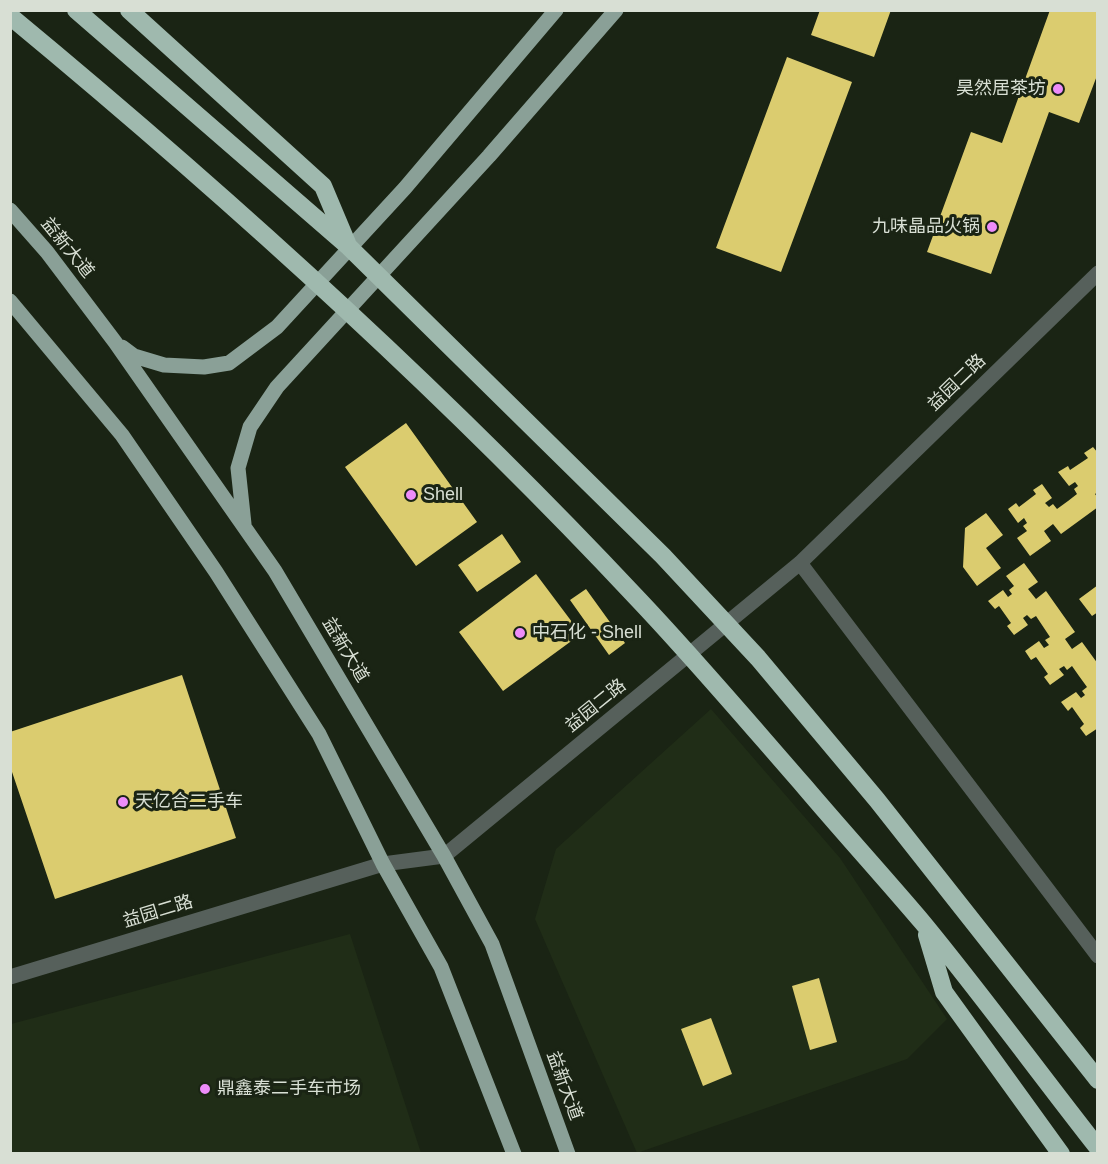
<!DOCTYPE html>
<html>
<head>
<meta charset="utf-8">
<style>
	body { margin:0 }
	#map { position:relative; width:1108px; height:1164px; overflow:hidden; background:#1a2414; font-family:Arial,sans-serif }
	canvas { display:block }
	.frame { position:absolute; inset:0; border:12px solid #d8dfd4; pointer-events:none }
</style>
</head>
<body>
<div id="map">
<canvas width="1108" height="1164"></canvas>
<div class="frame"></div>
</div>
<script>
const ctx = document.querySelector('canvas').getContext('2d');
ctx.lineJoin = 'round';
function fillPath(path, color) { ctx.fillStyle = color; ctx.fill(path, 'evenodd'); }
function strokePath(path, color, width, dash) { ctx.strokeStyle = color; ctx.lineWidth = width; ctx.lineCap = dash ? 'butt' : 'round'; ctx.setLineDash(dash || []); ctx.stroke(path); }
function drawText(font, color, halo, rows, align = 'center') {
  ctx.font = font + ' Arial,"Noto Sans SC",sans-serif'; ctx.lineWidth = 6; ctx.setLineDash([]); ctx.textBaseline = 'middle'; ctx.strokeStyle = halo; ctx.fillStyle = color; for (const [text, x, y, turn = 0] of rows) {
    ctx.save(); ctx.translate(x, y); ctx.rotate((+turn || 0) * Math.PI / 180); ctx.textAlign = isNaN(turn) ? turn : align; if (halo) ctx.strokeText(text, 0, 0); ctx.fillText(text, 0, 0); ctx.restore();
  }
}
fillPath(new Path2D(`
	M 711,709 L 840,858 L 947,1019 L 907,1059 L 637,1153 L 535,919 L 556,849 Z
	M 350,934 L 421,1153 L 11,1153 L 11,1024 Z`), '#202d17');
fillPath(new Path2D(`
	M 820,10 L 891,10 L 874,57 L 811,35 Z
	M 1050,10 L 1098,10 L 1098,73 L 1079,123 L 1049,112 L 991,274 L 927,252 L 971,132 L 1002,143 Z
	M 787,57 L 852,82 L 781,272 L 716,248 Z
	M 406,423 L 477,522 L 416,566 L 345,467 Z
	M 1093,447 L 1098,453 L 1098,492 L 1095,494 L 1098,498 L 1098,507 L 1061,534 L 1053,524 L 1044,531 L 1051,541 L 1030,556 L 1017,538 L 1027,531 L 1023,526 L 1027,523 L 1024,518 L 1018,523 L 1008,509 L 1016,503 L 1019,507 L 1036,494 L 1033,490 L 1042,484 L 1052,498 L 1045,503 L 1049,507 L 1053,504 L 1057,509 L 1068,501 L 1077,494 L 1074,489 L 1078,486 L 1075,482 L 1069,486 L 1058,472 L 1068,466 L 1070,470 L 1088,458 L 1084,453 Z
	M 986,513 L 1003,535 L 986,548 L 1001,568 L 977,586 L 963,567 L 965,528 Z
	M 502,534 L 521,562 L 477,592 L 458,565 Z
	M 1024,563 L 1038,582 L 1028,589 L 1036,599 L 1046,591 L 1075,632 L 1065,639 L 1072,649 L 1082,642 L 1098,664 L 1098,719 L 1096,720 L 1098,728 L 1086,736 L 1080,728 L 1084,724 L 1072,707 L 1068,711 L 1061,702 L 1076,692 L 1081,698 L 1085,695 L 1082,691 L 1087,687 L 1079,676 L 1072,666 L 1067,670 L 1064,666 L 1059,669 L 1064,675 L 1050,685 L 1044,677 L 1048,674 L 1036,657 L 1031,660 L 1025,651 L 1039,641 L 1044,648 L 1049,645 L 1045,640 L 1050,637 L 1036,616 L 1031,619 L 1027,615 L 1023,618 L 1028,625 L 1014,635 L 1007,626 L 1011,623 L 999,606 L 995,609 L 988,601 L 1003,590 L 1008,597 L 1012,594 L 1009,590 L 1014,586 L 1006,576 Z
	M 536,574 L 581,634 L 503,691 L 459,632 Z
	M 1098,585 L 1098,612 L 1092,616 L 1079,599 Z
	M 586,589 L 625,643 L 609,655 L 570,600 Z
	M 182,675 L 236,838 L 55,899 L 10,766 L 10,732 Z
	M 819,978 L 837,1042 L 810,1050 L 792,986 Z
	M 711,1018 L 732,1074 L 703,1086 L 681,1029 Z`), '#dbcc6f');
strokePath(new Path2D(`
	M 800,563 L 1098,956
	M 10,977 L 383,864 L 444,856 L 800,563 L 1098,273`), '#56605b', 15);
strokePath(new Path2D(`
	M 10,210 L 47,252 L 115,342 L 275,571 L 444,856 L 492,944 L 568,1154
	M 10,301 L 122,435 L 216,572 L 319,734 L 383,864 L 441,967 L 514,1154
	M 122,347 L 134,356 L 164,365 L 204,367 L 229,363 L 277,327 L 405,188 L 556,10
	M 244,524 L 238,468 L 250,427 L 277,387 L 489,156 L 616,10`), '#8aa097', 15);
strokePath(new Path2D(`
	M 76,10 L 349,247 L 663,556 L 758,658 L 877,800 L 1098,1080
	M 129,10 L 323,186 L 347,243
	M 10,16 C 230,198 441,389 636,597 C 694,658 748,722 804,786 C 843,832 884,877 923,923 C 983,996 1039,1073 1098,1148
	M 927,935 L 944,992 L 1061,1154`), '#9fb9ae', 18);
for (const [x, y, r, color] of [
	[1058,89,6,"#ed8cf9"],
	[992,227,6,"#ed8cf9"],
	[411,495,6,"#ed8cf9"],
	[520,633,6,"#ed8cf9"],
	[123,802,6,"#ed8cf9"],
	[205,1089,6,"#ed8cf9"]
]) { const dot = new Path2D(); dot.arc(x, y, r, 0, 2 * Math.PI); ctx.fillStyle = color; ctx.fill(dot); strokePath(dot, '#1a2414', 2); }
drawText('18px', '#d8dfd4', '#1a2414', [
	["昊然居茶坊",1046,89,"right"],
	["九味晶品火锅",980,227,"right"],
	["Shell",423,495],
	["中石化 - Shell",532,633],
	["天亿合二手车",135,802],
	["鼎鑫泰二手车市场",217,1089]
], 'left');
drawText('18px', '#d8dfd4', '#1a2414', [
	["益新大道",67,248,51],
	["益园二路",957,383,-44],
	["益新大道",345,650,59],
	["益园二路",596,706,-39],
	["益园二路",158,912,-17],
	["益新大道",564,1086,70]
]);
</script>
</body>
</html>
